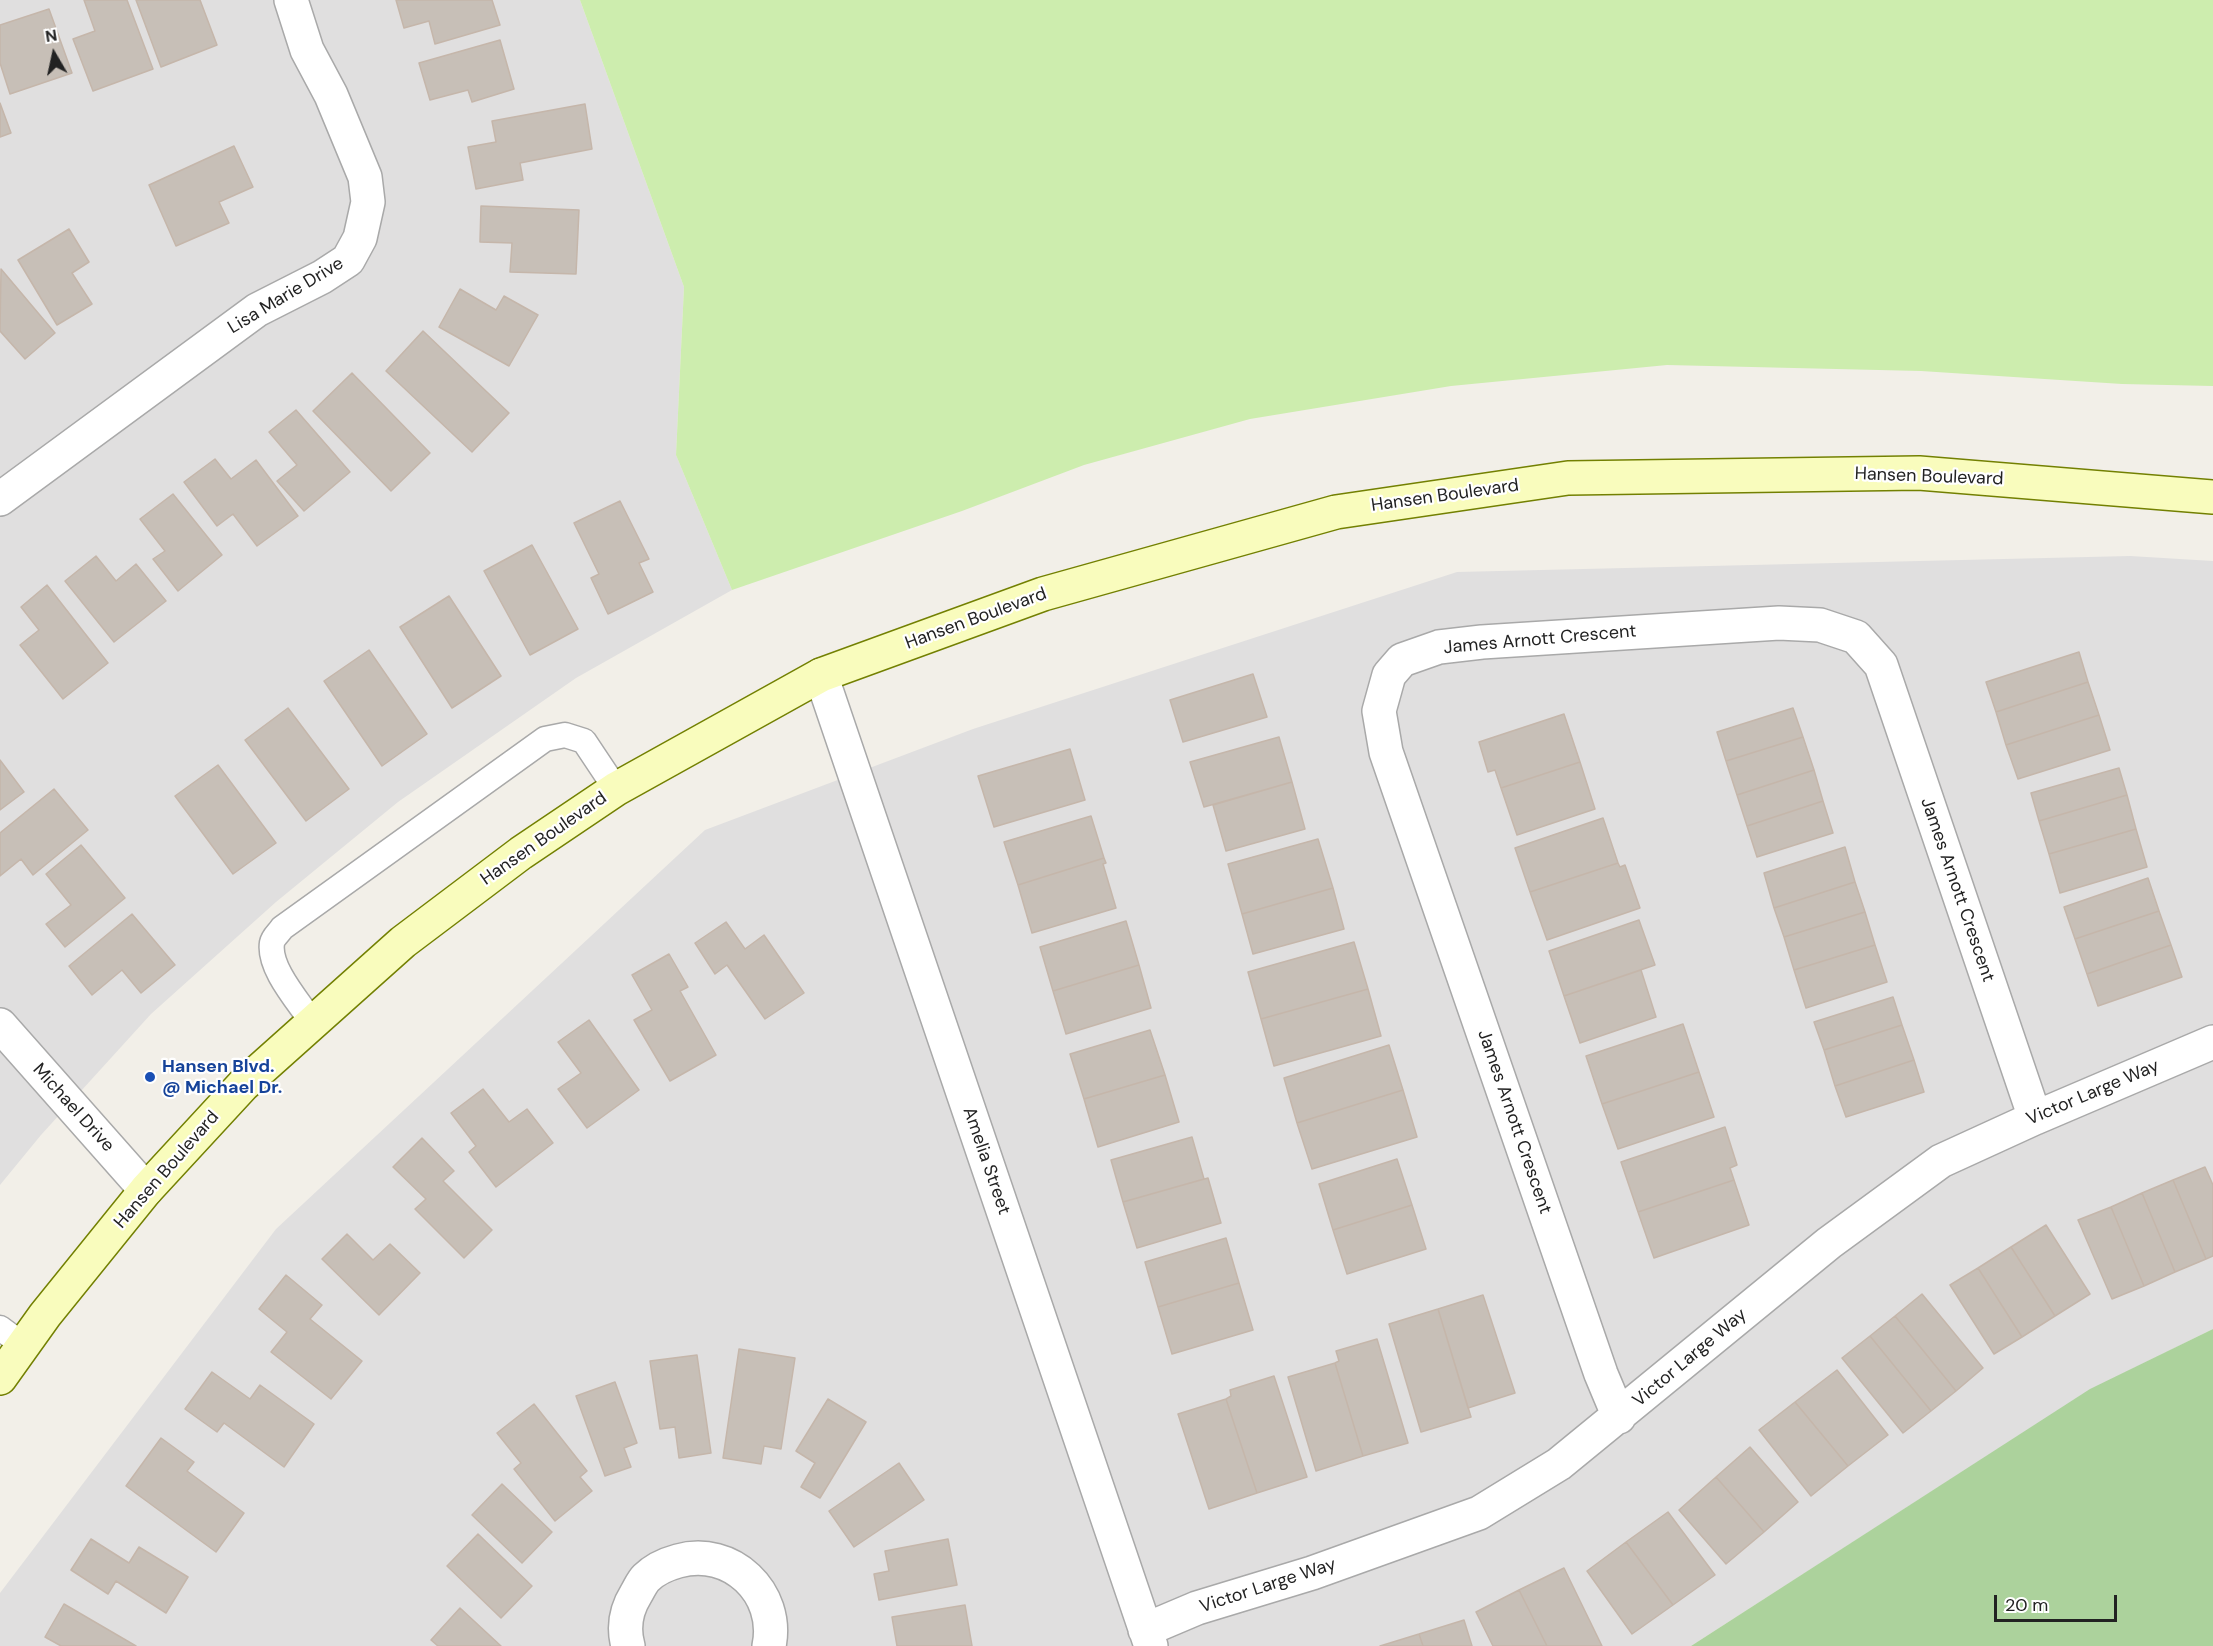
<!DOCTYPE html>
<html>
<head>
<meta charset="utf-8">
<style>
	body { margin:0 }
	#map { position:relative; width:2213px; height:1646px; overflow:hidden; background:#f2efe8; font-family:"DM Sans",sans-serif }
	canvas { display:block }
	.north { position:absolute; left:24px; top:24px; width:60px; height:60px; -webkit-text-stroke:4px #fff; paint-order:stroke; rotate:351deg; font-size:16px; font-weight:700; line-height:24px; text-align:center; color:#222 }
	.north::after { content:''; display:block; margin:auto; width:21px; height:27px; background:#222; clip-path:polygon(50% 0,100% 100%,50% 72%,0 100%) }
	.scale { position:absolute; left:1994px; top:1595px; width:123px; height:27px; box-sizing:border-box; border:3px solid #222; border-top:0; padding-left:8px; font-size:18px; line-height:21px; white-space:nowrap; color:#222; -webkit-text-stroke:4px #fff; paint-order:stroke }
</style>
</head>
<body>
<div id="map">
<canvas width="2213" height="1646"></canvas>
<div class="north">N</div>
<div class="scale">20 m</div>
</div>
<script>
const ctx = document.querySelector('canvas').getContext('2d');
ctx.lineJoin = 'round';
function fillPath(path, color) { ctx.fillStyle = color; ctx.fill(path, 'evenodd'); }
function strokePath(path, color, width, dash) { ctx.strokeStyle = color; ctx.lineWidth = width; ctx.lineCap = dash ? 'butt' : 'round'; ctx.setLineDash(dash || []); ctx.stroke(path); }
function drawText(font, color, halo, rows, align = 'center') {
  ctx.font = font + ' "DM Sans",sans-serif'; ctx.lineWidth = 4.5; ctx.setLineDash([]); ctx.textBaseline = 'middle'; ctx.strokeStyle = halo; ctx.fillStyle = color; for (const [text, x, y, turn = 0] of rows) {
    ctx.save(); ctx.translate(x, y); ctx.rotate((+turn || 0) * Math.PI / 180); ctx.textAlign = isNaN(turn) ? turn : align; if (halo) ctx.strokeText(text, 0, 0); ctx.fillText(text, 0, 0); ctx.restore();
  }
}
fillPath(new Path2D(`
	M 0,0 L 580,0 L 684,287 L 676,455 L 732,590 L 576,678 L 398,802 L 276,902 L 151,1014 L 41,1135 L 0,1185 Z
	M 2130,556 L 2213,561 L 2213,1329 L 2090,1390 L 1691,1646 L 0,1646 L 0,1593 L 276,1229 L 705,830 L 973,729 L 1457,572 Z`), '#e0dfdf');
fillPath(new Path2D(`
	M 580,0 L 2213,0 L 2213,386 L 2122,384 L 1921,371 L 1667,365 L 1451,386 L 1250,419 L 1084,465 L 962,511 L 732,590 L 676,455 L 684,287 Z`), '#cdedae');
fillPath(new Path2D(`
	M 2213,1329 L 2213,1646 L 1691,1646 L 2090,1389 Z`), '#acd29c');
const building = new Path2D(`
	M 84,0 L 127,0 L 153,69 L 93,91 L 73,39 L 95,31 Z
	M 136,0 L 200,0 L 217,45 L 161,67 Z
	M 396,0 L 492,0 L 500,25 L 435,44 L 429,21 L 404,28 Z
	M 49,9 L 72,73 L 10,94 L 0,63 L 0,25 Z
	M 500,40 L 514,89 L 472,102 L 468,90 L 430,100 L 419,63 Z
	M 0,103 L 11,133 L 0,137 Z
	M 585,104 L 592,149 L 520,163 L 523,180 L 476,189 L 468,147 L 496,142 L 492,121 Z
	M 234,146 L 253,187 L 219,202 L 229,223 L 176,246 L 149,185 Z
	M 481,206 L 579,210 L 576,274 L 510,272 L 512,243 L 480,242 Z
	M 69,229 L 89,262 L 72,273 L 92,304 L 57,325 L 18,260 Z
	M 1,269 L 55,333 L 25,359 L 0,331 Z
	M 460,289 L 496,310 L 504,296 L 538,315 L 509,366 L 439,327 Z
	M 423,331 L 509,413 L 472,452 L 386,371 Z
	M 352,373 L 430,453 L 391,491 L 313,411 Z
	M 296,410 L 350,472 L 304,511 L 277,481 L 297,465 L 269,432 Z
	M 215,459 L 231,479 L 256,460 L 298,516 L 257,546 L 233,514 L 217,526 L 184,482 Z
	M 173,494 L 222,555 L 178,591 L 153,559 L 165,551 L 140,519 Z
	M 620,501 L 649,559 L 639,563 L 653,592 L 608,614 L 591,578 L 599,574 L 574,523 Z
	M 532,545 L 578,629 L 530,655 L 484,571 Z
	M 96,556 L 116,581 L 136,564 L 166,601 L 114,642 L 65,581 Z
	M 47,585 L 108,663 L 63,699 L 20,645 L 39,630 L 21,607 Z
	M 449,596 L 501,676 L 452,708 L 400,627 Z
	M 369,650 L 427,734 L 382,766 L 324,681 Z
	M 2079,652 L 2088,682 L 1996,712 L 1986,682 Z
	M 1253,674 L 1267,717 L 1183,742 L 1170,700 Z
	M 2088,682 L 2099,715 L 2006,745 L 1996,712 Z
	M 288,708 L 349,789 L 306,821 L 245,740 Z
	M 1793,708 L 1803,737 L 1726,761 L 1717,732 Z
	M 1564,714 L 1580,762 L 1501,788 L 1495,770 L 1488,772 L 1479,742 Z
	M 2099,715 L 2110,750 L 2018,779 L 2006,745 Z
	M 1279,737 L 1292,782 L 1204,807 L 1190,762 Z
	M 1803,737 L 1814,770 L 1737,795 L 1726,761 Z
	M 1070,749 L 1085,800 L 994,827 L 978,776 Z
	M 0,760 L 24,792 L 0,810 Z
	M 1580,762 L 1595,809 L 1517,835 L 1501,788 Z
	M 218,765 L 276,843 L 233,874 L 175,796 Z
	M 2119,768 L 2127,795 L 2039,821 L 2031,793 Z
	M 1814,770 L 1823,801 L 1747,826 L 1737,795 Z
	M 1292,782 L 1305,829 L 1226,851 L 1213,805 Z
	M 54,789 L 88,830 L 33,875 L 21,859 L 0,876 L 0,833 Z
	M 2127,795 L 2136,829 L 2049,854 L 2039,821 Z
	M 1823,801 L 1833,833 L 1757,857 L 1747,826 Z
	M 1091,816 L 1104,858 L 1018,885 L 1004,842 Z
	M 1603,818 L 1618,863 L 1530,892 L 1515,848 Z
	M 2136,829 L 2147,867 L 2060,893 L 2049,854 Z
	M 1318,839 L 1333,888 L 1242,914 L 1228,864 Z
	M 81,845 L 125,898 L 65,947 L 46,924 L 71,905 L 46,874 Z
	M 1845,847 L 1855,882 L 1774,908 L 1764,873 Z
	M 1104,858 L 1106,863 L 1103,864 L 1116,908 L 1032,933 L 1018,885 Z
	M 1618,863 L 1620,867 L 1625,865 L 1640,908 L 1547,940 L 1530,892 Z
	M 2148,878 L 2159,911 L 2075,939 L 2064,907 Z
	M 1855,882 L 1865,912 L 1784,937 L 1774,908 Z
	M 1333,888 L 1344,929 L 1253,954 L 1242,914 Z
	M 2159,911 L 2171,945 L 2087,974 L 2075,939 Z
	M 1865,912 L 1875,945 L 1794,970 L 1784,937 Z
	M 132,914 L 175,965 L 141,993 L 122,970 L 92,995 L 69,966 Z
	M 1639,920 L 1655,965 L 1564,996 L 1549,951 Z
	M 1126,921 L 1139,965 L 1053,991 L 1040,947 Z
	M 726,922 L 745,949 L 764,935 L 804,993 L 765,1019 L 727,965 L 715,974 L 695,943 Z
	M 1354,942 L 1368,989 L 1261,1019 L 1248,972 Z
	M 1875,945 L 1887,982 L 1806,1008 L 1794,970 Z
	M 2171,945 L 2182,977 L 2098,1006 L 2087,974 Z
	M 669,954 L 688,987 L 680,991 L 716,1055 L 670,1081 L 634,1020 L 652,1010 L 632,975 Z
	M 1139,965 L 1151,1008 L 1066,1034 L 1053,991 Z
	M 1641,970 L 1656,1017 L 1580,1043 L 1564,996 Z
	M 1368,989 L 1381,1036 L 1274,1066 L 1261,1019 Z
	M 1893,997 L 1902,1025 L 1824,1050 L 1814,1022 Z
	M 589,1020 L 639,1090 L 587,1128 L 558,1089 L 581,1073 L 558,1042 Z
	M 1683,1024 L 1699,1072 L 1602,1104 L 1586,1056 Z
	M 1902,1025 L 1914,1060 L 1835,1086 L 1824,1050 Z
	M 1150,1030 L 1165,1075 L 1084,1099 L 1070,1054 Z
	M 1389,1045 L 1403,1090 L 1297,1123 L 1284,1078 Z
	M 1914,1060 L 1924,1092 L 1846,1117 L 1835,1086 Z
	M 1699,1072 L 1714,1117 L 1618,1149 L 1602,1104 Z
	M 1165,1075 L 1179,1122 L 1098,1147 L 1084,1099 Z
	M 483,1089 L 509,1122 L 527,1109 L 553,1143 L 496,1187 L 469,1152 L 476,1146 L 451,1113 Z
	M 1403,1090 L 1417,1137 L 1312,1169 L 1297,1123 Z
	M 1725,1127 L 1737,1165 L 1730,1168 L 1734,1180 L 1638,1212 L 1621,1162 Z
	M 1192,1137 L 1204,1179 L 1123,1202 L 1111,1160 Z
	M 422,1138 L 454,1171 L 443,1181 L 492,1230 L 464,1258 L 415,1209 L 426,1199 L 393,1167 Z
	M 1397,1159 L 1412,1205 L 1333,1230 L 1319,1184 Z
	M 2205,1167 L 2213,1185 L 2213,1256 L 2206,1259 L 2173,1180 Z
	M 1208,1178 L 1221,1223 L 1137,1248 L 1123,1202 Z
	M 1734,1180 L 1749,1225 L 1654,1258 L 1638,1212 Z
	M 2173,1180 L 2206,1259 L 2175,1272 L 2142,1193 Z
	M 2142,1193 L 2175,1272 L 2144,1286 L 2111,1207 Z
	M 1412,1205 L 1426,1249 L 1347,1274 L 1333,1230 Z
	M 2111,1207 L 2144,1286 L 2112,1299 L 2078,1220 Z
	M 2046,1225 L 2090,1294 L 2055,1316 L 2011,1247 Z
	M 347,1234 L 373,1260 L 390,1244 L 420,1273 L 379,1315 L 322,1259 Z
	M 1226,1238 L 1239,1283 L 1158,1307 L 1145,1262 Z
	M 2011,1247 L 2055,1316 L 2022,1337 L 1978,1268 Z
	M 1978,1268 L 2022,1337 L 1994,1354 L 1950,1285 Z
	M 286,1275 L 322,1305 L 310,1319 L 362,1361 L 331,1399 L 271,1352 L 287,1332 L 259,1309 Z
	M 1239,1283 L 1253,1330 L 1172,1354 L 1158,1307 Z
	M 1922,1294 L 1983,1368 L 1956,1391 L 1895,1316 Z
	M 1483,1295 L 1515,1393 L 1468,1408 L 1438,1309 Z
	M 1438,1309 L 1471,1417 L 1421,1432 L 1389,1324 Z
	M 1895,1316 L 1956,1391 L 1931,1411 L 1870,1336 Z
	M 1870,1336 L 1931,1411 L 1903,1433 L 1842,1358 Z
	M 1377,1339 L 1408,1443 L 1363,1456 L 1335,1363 L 1339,1361 L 1336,1351 Z
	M 739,1349 L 795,1358 L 781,1449 L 764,1446 L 761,1464 L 723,1458 Z
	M 697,1355 L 711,1453 L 679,1458 L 675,1427 L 660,1429 L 650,1361 Z
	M 1335,1363 L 1363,1456 L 1316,1471 L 1288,1377 Z
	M 1837,1370 L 1888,1435 L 1848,1466 L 1795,1402 Z
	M 212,1372 L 250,1399 L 260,1385 L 314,1424 L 284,1467 L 224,1423 L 217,1432 L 185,1409 Z
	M 1274,1376 L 1307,1477 L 1257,1493 L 1226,1399 L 1231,1396 L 1230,1390 Z
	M 615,1382 L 637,1443 L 624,1448 L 631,1467 L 605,1476 L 576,1396 Z
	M 828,1399 L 866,1422 L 820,1498 L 801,1487 L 815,1463 L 796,1451 Z
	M 1226,1399 L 1257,1493 L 1209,1509 L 1178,1414 Z
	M 1795,1402 L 1848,1466 L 1811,1496 L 1759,1430 Z
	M 534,1404 L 587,1471 L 580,1477 L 592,1491 L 555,1521 L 514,1469 L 521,1463 L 497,1433 Z
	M 161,1438 L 194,1462 L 187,1471 L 244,1513 L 216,1552 L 126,1486 Z
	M 1750,1447 L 1798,1502 L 1764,1532 L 1716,1477 Z
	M 899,1463 L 924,1500 L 854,1547 L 829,1511 Z
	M 1716,1477 L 1764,1532 L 1726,1564 L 1679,1510 Z
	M 502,1484 L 552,1532 L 522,1563 L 472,1515 Z
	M 1668,1512 L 1715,1575 L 1673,1605 L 1626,1542 Z
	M 478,1534 L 532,1586 L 501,1618 L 447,1566 Z
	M 91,1539 L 129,1563 L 139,1547 L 188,1577 L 166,1613 L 116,1581 L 108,1594 L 71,1570 Z
	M 948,1539 L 957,1585 L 879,1600 L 874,1574 L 889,1571 L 885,1551 Z
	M 1626,1542 L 1673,1605 L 1632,1634 L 1587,1571 Z
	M 1564,1568 L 1602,1646 L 1547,1646 L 1519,1590 Z
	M 1519,1590 L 1547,1646 L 1493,1646 L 1476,1612 Z
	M 64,1604 L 136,1646 L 61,1646 L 45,1637 Z
	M 965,1605 L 972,1646 L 897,1646 L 892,1617 Z
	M 460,1608 L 501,1646 L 438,1646 L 431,1640 Z
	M 1464,1620 L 1472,1646 L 1423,1646 L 1419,1634 Z
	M 1419,1634 L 1423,1646 L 1380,1646 Z`);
fillPath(building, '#c7bfb7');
strokePath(building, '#c5b6aa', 1.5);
const lane = new Path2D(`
	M 312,1022 C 299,1002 268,968 272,943 C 273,937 279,933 282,928 L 545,739 L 565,735 L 584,741 L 616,789
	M 0,1328 L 23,1345`);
const street = new Path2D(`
	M 0,499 L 257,310 L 322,277 L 348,260 L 360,238 L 368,202 L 365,177 L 331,95 L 307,50 L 291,0
	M 821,675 L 1151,1646
	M 0,1025 L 146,1190
	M 1619,1417 L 1601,1374 L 1386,752 L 1379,711 L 1389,675 L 1402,660 L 1439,647 L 1482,642 L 1779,623 L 1820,625 L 1856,637 L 1881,665 L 2035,1118
	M 1145,1630 L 1197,1608 L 1312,1573 L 1479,1513 L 1559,1464 L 1829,1243 L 1941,1161 L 2035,1118 L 2213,1042
	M 628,1646 C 623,1628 626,1610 636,1594 C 639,1589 642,1582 646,1578 C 654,1570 667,1564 678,1561 C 731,1546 780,1593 769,1646`);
const secondary = new Path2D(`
	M 0,1378 L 45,1315 L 146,1190 L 243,1085 L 403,942 L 521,853 L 616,789 L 821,675 L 1043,594 L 1336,512 L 1568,478 L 1919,473 L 2213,497`);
strokePath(lane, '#a9a9a9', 27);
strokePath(street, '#a9a9a9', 36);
strokePath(secondary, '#738002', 36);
strokePath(lane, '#fff', 24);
strokePath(street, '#fff', 33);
strokePath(secondary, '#f9fcbd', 33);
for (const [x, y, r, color] of [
	[150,1077,6,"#1a4fb4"]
]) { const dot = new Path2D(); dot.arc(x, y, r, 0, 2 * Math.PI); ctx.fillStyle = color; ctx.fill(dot); strokePath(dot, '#fff', 2); }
drawText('18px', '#222', '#fff', [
	["Lisa Marie Drive",286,296,-31],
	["Hansen Boulevard",1929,477,2],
	["Hansen Boulevard",1445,496,-8],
	["Hansen Boulevard",976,619,-20],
	["James Arnott Crescent",1540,640,-5],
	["Hansen Boulevard",544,839,-35],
	["James Arnott Crescent",1957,890,71],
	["Victor Large Way",2093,1093,-23],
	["Michael Drive",73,1108,48],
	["James Arnott Crescent",1514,1122,71],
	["Amelia Street",986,1161,71],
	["Hansen Boulevard",167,1170,-49],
	["Victor Large Way",1690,1358,-40],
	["Victor Large Way",1268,1586,-18]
]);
drawText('bold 18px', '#164399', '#fff', [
	["Hansen Blvd.",162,1067],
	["@ Michael Dr.",162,1088]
], 'left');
</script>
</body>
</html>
